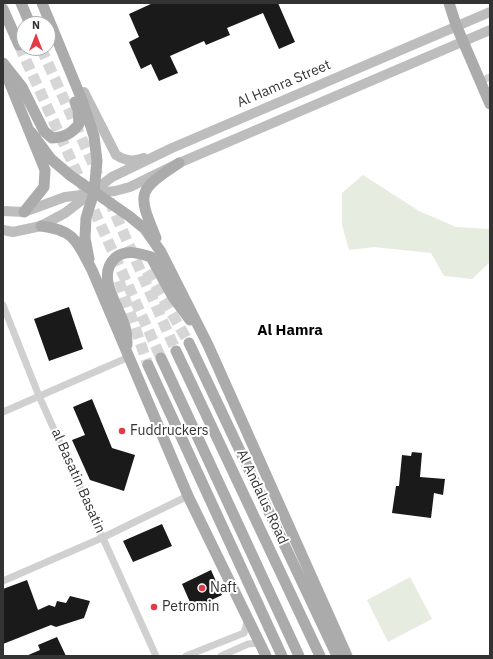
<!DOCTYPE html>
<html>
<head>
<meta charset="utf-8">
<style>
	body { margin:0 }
	#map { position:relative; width:493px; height:659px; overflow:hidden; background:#fff; font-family:"IBM Plex Sans",sans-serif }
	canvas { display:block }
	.frame { position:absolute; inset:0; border:4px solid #333; pointer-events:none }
	.north { position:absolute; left:16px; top:16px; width:40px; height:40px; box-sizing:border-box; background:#fff; border:1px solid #adadad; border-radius:50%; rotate:0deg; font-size:11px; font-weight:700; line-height:16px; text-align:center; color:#333 }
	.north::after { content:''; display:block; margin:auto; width:14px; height:18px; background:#e63946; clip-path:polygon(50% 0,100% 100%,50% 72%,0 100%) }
</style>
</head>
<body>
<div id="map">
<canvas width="493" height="659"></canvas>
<div class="frame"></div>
<div class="north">N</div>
</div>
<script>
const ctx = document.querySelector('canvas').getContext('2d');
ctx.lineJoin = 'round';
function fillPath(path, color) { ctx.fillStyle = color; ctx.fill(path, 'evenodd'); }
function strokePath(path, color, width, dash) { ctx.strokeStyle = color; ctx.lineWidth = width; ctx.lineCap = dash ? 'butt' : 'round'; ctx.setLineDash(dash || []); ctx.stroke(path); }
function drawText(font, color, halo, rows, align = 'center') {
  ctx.font = font + ' "IBM Plex Sans",sans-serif'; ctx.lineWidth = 4; ctx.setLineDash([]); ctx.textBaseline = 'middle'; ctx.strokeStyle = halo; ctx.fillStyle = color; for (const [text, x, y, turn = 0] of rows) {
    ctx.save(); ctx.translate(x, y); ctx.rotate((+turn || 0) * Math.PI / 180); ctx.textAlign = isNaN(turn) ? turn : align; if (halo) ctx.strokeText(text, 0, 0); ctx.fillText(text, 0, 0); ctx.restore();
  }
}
fillPath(new Path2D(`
	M 363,175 L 419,211 L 456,227 L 490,229 L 490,262 L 472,279 L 444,276 L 431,253 L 374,247 L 349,250 L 342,225 L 342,193 Z
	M 410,577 L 432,619 L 388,642 L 367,600 Z`), '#e6ecdf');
fillPath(new Path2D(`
	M 153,3 L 278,3 L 295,42 L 279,49 L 263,13 L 227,28 L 230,35 L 206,45 L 204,41 L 170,56 L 178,73 L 159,81 L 151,64 L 141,69 L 129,42 L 139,37 L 129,14 Z
	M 69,307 L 83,349 L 49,361 L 34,319 Z
	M 92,399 L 112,448 L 135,455 L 124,491 L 90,480 L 72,440 L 85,435 L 73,407 Z
	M 412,452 L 422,453 L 420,477 L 445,479 L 443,495 L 434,493 L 431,518 L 392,513 L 396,486 L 399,486 L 402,455 L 411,456 Z
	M 162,524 L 172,546 L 133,562 L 123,541 Z
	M 211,570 L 222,595 L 193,609 L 182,584 Z
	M 27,580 L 38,610 L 49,605 L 55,607 L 57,601 L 66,603 L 70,596 L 90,601 L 84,618 L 56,627 L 51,625 L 3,644 L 3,589 Z
	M 57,637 L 66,656 L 26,656 L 40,650 L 38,645 Z`), '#1a1a1a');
strokePath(new Path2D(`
	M 19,45 L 161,358
	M 41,48 L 98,175
	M 109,200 L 176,351
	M 147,271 L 189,343
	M 119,281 L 148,365`), '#d6d6d6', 11, [11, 5.5]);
strokePath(new Path2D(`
	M 481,81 L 490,77
	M 3,305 L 39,396 L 156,656
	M 3,412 L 129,357
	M 3,581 L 104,537 L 188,496
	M 186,656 L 244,633 L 248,619
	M 221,656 L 248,644 L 259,643`), '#d0d0d0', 7);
strokePath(new Path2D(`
	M 84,92 L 116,155 C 126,161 133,162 144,158
	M 3,211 L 24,212 L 65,197 L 115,191 L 130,187 L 179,163 L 490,30
	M 3,230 L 13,232 L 41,226 L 65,213 L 112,177 L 172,148 L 490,12`), '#bdbdbd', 10);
strokePath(new Path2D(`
	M 21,3 L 30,24
	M 42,3 L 82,100 L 94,136 L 97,161 L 94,192 L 86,218 L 85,238 L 89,259
	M 449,3 L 456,25 L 490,104
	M 3,9 L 19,45
	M 3,63 L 22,87 L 44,131 L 52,138 C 65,137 71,134 79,124 L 78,110 L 75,102
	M 6,74 L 45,170 L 44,187 L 24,212
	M 31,132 L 51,159 L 71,176 L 129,216 L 145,229 L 161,252 L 208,345 L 347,656
	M 41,226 C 75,230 77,242 92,270 L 188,496 L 266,656
	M 156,238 C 137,192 137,191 179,163
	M 189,343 L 337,656
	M 127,345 C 127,339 127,333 125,327 C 120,307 95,277 115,258 C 126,249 139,253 151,257 L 173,297 L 190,320
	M 176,351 L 320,656
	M 161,358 L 299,656
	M 148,365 L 282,656`), '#ababab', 11);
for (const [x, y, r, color] of [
	[122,431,4,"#e63946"],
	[202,588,4,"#e63946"],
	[154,607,4,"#e63946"]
]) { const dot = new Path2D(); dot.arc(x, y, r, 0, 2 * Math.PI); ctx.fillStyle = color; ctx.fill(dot); strokePath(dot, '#fff', 1.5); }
drawText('14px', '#333', '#fff', [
	["Al Hamra Street",284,84,-23],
	["al Basatin Basatin",78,481,66],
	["Al Andalus Road",262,497,65]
]);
drawText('14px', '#333', '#fff', [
	["Fuddruckers",130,431],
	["Naft",210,588],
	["Petromin",162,607]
], 'left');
drawText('bold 15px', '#000', '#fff', [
	["Al Hamra",290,331]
]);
</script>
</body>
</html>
